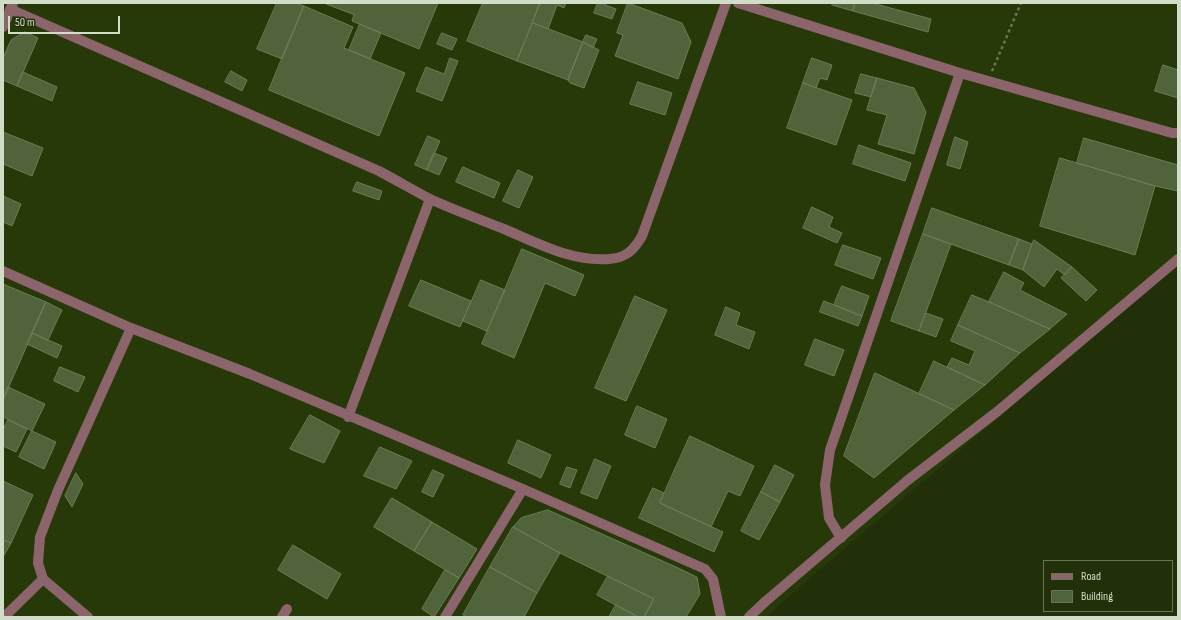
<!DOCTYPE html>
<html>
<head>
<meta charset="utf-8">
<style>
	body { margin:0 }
	#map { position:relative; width:1181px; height:620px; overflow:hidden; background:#213009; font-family:"Sofia Sans Condensed",sans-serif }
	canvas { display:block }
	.frame { position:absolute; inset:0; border:4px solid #d2ddc7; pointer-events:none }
	.legend { position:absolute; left:1043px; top:560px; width:130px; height:52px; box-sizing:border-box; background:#213009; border:1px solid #687555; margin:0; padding:5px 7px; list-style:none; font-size:12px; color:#d2ddc7 }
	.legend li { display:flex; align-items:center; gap:8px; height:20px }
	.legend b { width:20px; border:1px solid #687555 }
	.scale { position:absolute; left:8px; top:16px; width:112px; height:18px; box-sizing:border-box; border:2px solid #d2ddc7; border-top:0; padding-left:5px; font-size:12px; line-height:14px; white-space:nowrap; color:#d2ddc7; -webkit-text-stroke:3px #213009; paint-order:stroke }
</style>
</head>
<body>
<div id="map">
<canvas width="1181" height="620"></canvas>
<div class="frame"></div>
<ul class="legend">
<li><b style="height:5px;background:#8b656b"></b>Road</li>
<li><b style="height:11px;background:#51633b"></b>Building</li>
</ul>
<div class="scale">50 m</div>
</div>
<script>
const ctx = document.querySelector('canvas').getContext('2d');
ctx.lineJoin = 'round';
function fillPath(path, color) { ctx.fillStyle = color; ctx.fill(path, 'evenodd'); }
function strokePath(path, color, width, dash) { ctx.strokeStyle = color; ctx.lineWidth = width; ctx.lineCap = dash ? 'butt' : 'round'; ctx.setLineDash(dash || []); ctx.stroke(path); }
fillPath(new Path2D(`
	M 3,3 L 1178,3 L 1178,265 L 818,571 L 766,617 L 3,617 Z`), '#273909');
const building = new Path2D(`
	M 277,3 L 296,3 L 304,6 L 282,59 L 257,49 Z
	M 324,3 L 438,3 L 419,49 L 352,21 L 354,15 Z
	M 483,3 L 540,3 L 517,61 L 467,41 Z
	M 540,3 L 566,3 L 564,8 L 557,5 L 548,29 L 533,23 Z
	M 598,3 L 606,3 L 605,5 L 616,9 L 612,19 L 594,13 Z
	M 628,3 L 682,23 L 691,42 L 678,79 L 615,56 L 623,35 L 617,33 Z
	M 833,3 L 855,3 L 853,11 L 832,5 Z
	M 855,3 L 872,3 L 931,19 L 928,32 L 853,11 Z
	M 304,6 L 353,27 L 344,48 L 405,73 L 379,136 L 269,90 Z
	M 533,23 L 583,42 L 568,80 L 517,61 Z
	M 360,24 L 381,33 L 370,59 L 349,50 Z
	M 25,32 L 38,38 L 17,86 L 3,80 L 3,58 L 11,40 Z
	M 442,33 L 457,39 L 452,50 L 437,44 Z
	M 586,35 L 597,39 L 593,48 L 583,42 Z
	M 583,42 L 599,50 L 584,88 L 570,83 L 568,80 Z
	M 450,58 L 458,61 L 442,101 L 416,91 L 426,67 L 444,74 Z
	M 812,58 L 832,65 L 827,80 L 820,78 L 816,88 L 803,83 Z
	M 1163,65 L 1178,70 L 1178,98 L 1155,91 Z
	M 231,71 L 247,80 L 242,91 L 225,82 Z
	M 23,72 L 57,87 L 52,101 L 17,86 Z
	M 861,74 L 877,78 L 871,97 L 855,93 Z
	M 877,78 L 914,88 L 926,112 L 914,154 L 878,144 L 887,115 L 867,110 Z
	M 638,82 L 672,93 L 665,115 L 630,104 Z
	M 803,83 L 852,100 L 836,145 L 787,128 Z
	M 3,132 L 43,148 L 32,176 L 3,164 Z
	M 428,136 L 440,141 L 427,170 L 415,165 Z
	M 955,137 L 968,142 L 960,169 L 947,165 Z
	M 1084,138 L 1178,165 L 1178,191 L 1155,186 L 1077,163 Z
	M 859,145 L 911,163 L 905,181 L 853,164 Z
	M 434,153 L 447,158 L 439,175 L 427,170 Z
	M 1060,158 L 1155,186 L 1135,255 L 1040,226 Z
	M 463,167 L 500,183 L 494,198 L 456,182 Z
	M 518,170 L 533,177 L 519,208 L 503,201 Z
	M 357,182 L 382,191 L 379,200 L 353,191 Z
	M 3,196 L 21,204 L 12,226 L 3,222 Z
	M 812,207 L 833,217 L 829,227 L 842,233 L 837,243 L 803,228 Z
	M 932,208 L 1019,239 L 1009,265 L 923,234 Z
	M 923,234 L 951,244 L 919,331 L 891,321 Z
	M 1019,239 L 1032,244 L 1023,270 L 1009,265 Z
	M 1034,240 L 1072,267 L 1065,275 L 1057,269 L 1044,287 L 1023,270 Z
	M 843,245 L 881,258 L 873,279 L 835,265 Z
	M 522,249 L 584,275 L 575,296 L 545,283 L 514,358 L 482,344 Z
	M 1072,267 L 1097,290 L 1086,301 L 1061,278 Z
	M 1004,272 L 1024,283 L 1020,290 L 1067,314 L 1050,329 L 989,302 Z
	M 421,280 L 471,301 L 460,327 L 409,306 Z
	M 481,280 L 505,290 L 487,331 L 463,321 Z
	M 3,284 L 46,302 L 3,400 Z
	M 842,286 L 869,296 L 862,316 L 834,305 Z
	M 972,295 L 989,302 L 1050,329 L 1020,353 L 958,325 Z
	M 635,296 L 667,310 L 626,401 L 595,388 Z
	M 824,301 L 862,316 L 858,326 L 820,312 Z
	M 46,302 L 62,310 L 48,340 L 32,333 Z
	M 726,307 L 740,313 L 736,325 L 755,332 L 749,349 L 715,335 Z
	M 926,313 L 943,319 L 936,337 L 919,331 Z
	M 958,325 L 1020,353 L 985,385 L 947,367 L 952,358 L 969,365 L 975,351 L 951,341 Z
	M 32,333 L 62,346 L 57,358 L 27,344 Z
	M 815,339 L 844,350 L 834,376 L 805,365 Z
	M 934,361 L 940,364 L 985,385 L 954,410 L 919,394 Z
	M 60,367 L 85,377 L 78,392 L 54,381 Z
	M 875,373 L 954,410 L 874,478 L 844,456 Z
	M 8,387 L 45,404 L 32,431 L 3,417 L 3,400 Z
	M 637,406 L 667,419 L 655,448 L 625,435 Z
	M 310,415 L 340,431 L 324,463 L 290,449 Z
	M 8,420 L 27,429 L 16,452 L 3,446 L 3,430 Z
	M 32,431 L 56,442 L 44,469 L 19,457 Z
	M 690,436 L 754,466 L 740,496 L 728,491 L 711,527 L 660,503 Z
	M 518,440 L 551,455 L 541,478 L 508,463 Z
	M 380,447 L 412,461 L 396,489 L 364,476 Z
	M 595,459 L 611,466 L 597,499 L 581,493 Z
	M 775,465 L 794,475 L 780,502 L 761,492 Z
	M 567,467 L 577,470 L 570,488 L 560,484 Z
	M 433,470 L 444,475 L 433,497 L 422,492 Z
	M 76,473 L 83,484 L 72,507 L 65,496 Z
	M 3,481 L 33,495 L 11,543 L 3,540 Z
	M 653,488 L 664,493 L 660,503 L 723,532 L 714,552 L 639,518 Z
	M 761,492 L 780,502 L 759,540 L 741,531 Z
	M 392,498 L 432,522 L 414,551 L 374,527 Z
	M 548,510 L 676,567 L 697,577 L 700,594 L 686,617 L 644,617 L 654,599 L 560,553 L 513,527 L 521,518 Z
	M 432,522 L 477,549 L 459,578 L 414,551 Z
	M 513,527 L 560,553 L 537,593 L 490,567 Z
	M 3,540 L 11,543 L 3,557 Z
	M 293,545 L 341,574 L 327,599 L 278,570 Z
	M 490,567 L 537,593 L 524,617 L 467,617 L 463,615 Z
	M 445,570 L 459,578 L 434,617 L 422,609 Z
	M 608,576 L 654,599 L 644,617 L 638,617 L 597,595 Z
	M 616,605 L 638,617 L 609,617 Z`);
fillPath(building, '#51633b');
strokePath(building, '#6a7d54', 1);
strokePath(new Path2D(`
	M 992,71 L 1021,3`), '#697757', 2.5, [3, 3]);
strokePath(new Path2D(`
	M 738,3 L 960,73 L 1172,133 L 1178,133
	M 10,9 L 379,171 C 396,180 413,190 430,199 C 454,210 479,219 504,229 C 537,243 572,262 609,259 C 626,258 634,250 642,236 L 726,3
	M 3,27 L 13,3
	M 3,271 L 131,328 L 250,374 L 523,489 L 705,569 L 713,579 L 721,617
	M 348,417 L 430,199
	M 841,538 L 829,518 L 825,485 L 830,450 L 960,73
	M 4,617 L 43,579
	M 88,617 L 43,579 L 38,563 L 40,537 L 58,490 L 131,328
	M 282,617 L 287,609
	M 445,617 L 523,489
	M 749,617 L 766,601 L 908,480 L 998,411 L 1178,259`), '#8b656b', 10);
</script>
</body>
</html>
